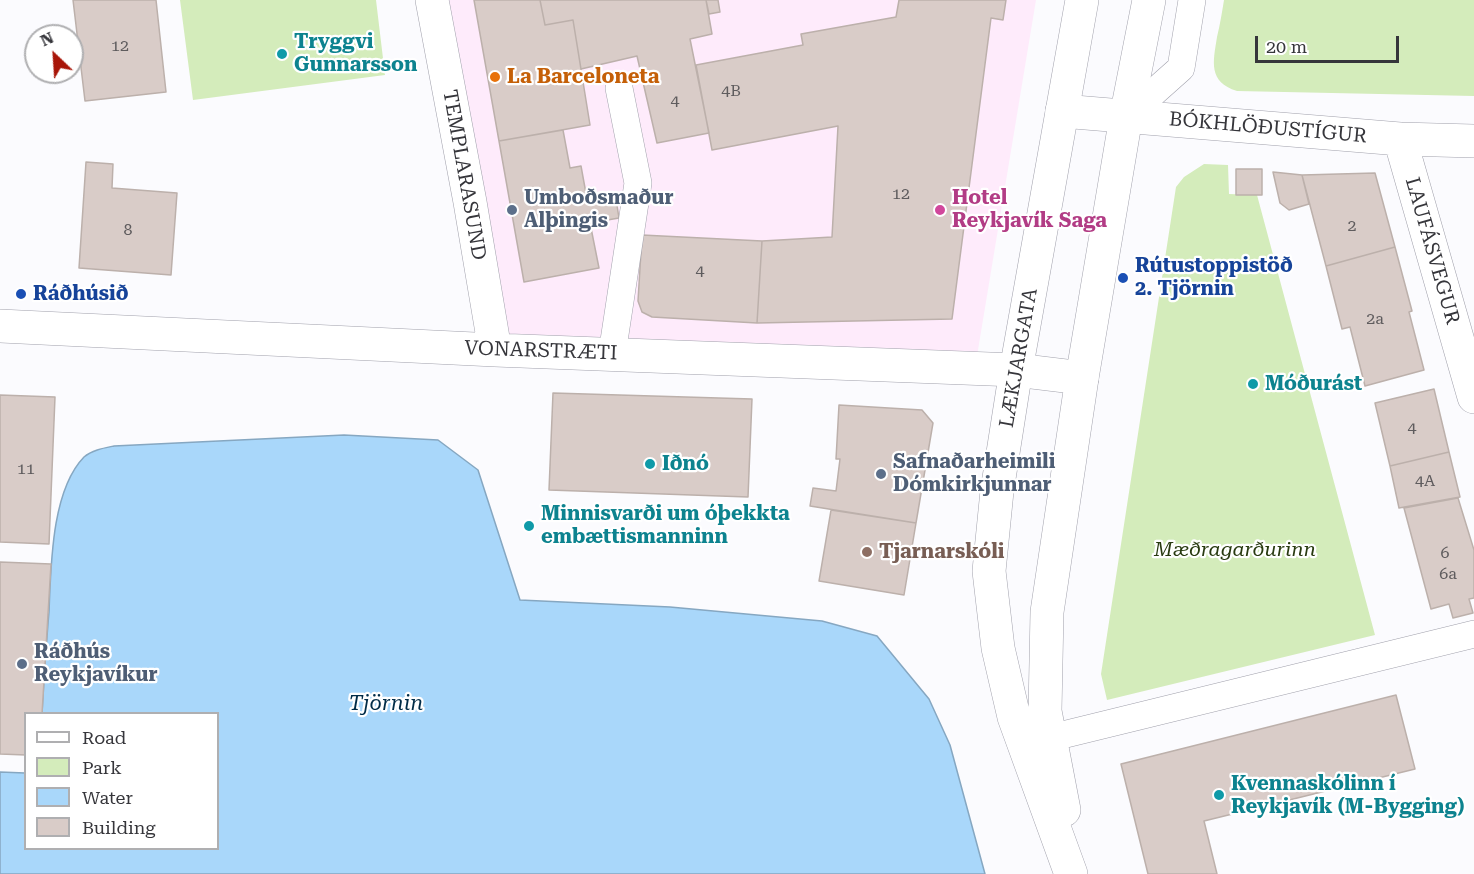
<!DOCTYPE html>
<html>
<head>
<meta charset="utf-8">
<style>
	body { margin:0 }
	#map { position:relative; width:1474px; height:874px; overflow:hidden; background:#fbfbfe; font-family:"Roboto Serif",serif }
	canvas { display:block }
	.legend { position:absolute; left:24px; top:712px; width:195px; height:138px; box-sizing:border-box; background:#fff; border:2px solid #afafb1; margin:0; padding:8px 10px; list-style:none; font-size:18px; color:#36363b }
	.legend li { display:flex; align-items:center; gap:12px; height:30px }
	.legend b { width:30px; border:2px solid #afafb1 }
	.north { position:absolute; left:24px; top:24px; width:60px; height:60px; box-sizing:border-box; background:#fff; border:2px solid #afafb1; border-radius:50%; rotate:335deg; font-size:16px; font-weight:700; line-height:24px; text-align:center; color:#36363b }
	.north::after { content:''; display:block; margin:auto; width:21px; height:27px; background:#a81508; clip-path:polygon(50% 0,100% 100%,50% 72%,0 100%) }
	.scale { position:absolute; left:1255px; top:36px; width:144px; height:27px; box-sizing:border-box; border:3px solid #36363b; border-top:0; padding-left:8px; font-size:18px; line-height:21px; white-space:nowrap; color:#36363b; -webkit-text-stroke:4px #fff; paint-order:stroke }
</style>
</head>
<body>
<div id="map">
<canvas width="1474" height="874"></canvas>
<ul class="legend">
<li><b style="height:8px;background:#fff"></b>Road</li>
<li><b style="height:16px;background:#d4ecbb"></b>Park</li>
<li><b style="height:16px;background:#a9d7fa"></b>Water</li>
<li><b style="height:16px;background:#d9ccc8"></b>Building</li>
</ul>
<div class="north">N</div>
<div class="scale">20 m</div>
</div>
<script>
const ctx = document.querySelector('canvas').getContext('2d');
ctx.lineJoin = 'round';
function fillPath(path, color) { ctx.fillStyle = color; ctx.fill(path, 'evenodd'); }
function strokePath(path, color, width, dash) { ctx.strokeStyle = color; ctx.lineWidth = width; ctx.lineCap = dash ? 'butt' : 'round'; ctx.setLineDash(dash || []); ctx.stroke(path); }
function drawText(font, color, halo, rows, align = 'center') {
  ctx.font = font + ' "Roboto Serif",serif'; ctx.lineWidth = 4.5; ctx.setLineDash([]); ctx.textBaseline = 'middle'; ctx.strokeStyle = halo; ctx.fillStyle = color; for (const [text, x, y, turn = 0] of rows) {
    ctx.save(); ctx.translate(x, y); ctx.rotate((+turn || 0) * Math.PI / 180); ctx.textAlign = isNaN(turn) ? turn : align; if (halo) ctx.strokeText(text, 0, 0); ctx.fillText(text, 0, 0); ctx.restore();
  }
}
fillPath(new Path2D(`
	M 441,0 L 1036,0 L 977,356 L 501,341 Z`), '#feebfb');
fillPath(new Path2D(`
	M 180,0 L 376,0 L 385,75 L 193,100 Z
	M 1224,0 L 1474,0 L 1474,96 L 1237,91 C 1208,82 1213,62 1217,37 C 1220,25 1222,12 1224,0 Z
	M 1204,164 L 1228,165 L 1229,194 L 1257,195 L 1375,635 L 1107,700 L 1101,674 L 1176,187 L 1184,177 Z`), '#d4ecbb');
const water = new Path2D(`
	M 344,435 L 438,440 L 478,470 L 520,600 L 670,607 L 822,621 L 877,636 L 929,699 L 950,745 L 985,874 L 0,874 L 0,772 L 25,773 L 26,848 L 218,848 L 218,714 L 42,713 C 44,680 46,646 49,612 C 51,567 51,491 84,457 C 92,450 104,448 114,446 Z`);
fillPath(water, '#a9d7fa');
strokePath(water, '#86a7c1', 1.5);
const building = new Path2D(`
	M 73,0 L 156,0 L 166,92 L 85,101 Z
	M 474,0 L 540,0 L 545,25 L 573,20 L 590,125 L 499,141 Z
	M 540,0 L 706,0 L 712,34 L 690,39 L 709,133 L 657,143 L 637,56 L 581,69 L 573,20 L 545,25 Z
	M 706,0 L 718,0 L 720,12 L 709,14 Z
	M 899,0 L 1006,0 L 1003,20 L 991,18 L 952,319 L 757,323 L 762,241 L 832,237 L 838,126 L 712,150 L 696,65 L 803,45 L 801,34 L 896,17 Z
	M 563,130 L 570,168 L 581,166 L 587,199 L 615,193 L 619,218 L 590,223 L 599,268 L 524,282 L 499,141 Z
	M 86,162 L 113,164 L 112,188 L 177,193 L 171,275 L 79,268 Z
	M 1236,169 L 1262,169 L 1262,195 L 1236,195 Z
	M 1273,172 L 1302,175 L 1309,204 L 1289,210 L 1280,203 Z
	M 1375,173 L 1395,247 L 1326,266 L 1302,175 Z
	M 642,235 L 762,241 L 757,323 L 652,317 L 642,312 L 638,301 Z
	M 1395,247 L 1412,311 L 1409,312 L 1424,370 L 1365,386 L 1350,327 L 1342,329 L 1326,266 Z
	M 1434,389 L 1449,452 L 1390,466 L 1375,403 Z
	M 553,393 L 752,399 L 748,497 L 549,490 Z
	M 0,395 L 55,397 L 49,544 L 0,542 Z
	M 839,405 L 922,410 L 933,423 L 916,523 L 810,506 L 813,488 L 836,491 L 840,459 L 836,459 Z
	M 1449,452 L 1460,497 L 1399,508 L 1390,466 Z
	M 1458,498 L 1474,550 L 1474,598 L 1469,599 L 1473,613 L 1453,618 L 1449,604 L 1431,609 L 1404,508 Z
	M 831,510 L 916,523 L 904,595 L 819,581 Z
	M 0,562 L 51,564 L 42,714 L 26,714 L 26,755 L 0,754 Z
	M 1396,695 L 1415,769 L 1204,821 L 1217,874 L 1148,874 L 1121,764 Z`);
fillPath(building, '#d9ccc8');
strokePath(building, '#bcb0ab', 1.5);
const service = new Path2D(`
	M 1126,117 L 1181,68 L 1192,0
	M 612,354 L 638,183 L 619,88
	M 1050,738 L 1474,634`);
const minor = new Path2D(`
	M 432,0 L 470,202 L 495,350
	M 1062,111 L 1400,139 L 1474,141
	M 1400,139 L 1474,397
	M 0,326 L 495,350 L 1016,370 L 1082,378`);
const secondary = new Path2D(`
	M 1064,810 L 1045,711 L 1047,612 L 1082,378 L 1126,117 L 1149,0
	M 1071,874 L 1014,717 L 998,648 L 989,571 L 997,491 L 1016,370 L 1082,0`);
strokePath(service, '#a1a1ac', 28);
strokePath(minor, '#a1a1ac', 34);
strokePath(secondary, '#a1a1ac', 34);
strokePath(service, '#fff', 27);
strokePath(minor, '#fff', 33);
strokePath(secondary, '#fff', 33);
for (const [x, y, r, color] of [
	[282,54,6,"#0f9aa8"],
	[495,77,6,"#e8710a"],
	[512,210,6,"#5c6f8a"],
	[940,210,6,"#d1479c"],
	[1123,278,6,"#1a4fb4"],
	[21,294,6,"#1a4fb4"],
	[1253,384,6,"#0f9aa8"],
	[650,464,6,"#0f9aa8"],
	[881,474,6,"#5c6f8a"],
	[529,526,6,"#0f9aa8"],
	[867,552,6,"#8d6e63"],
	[22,664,6,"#5c6f8a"],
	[1219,795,6,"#0f9aa8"]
]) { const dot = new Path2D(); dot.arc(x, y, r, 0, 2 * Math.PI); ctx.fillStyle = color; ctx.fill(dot); strokePath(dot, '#fff', 2); }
drawText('16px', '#5f5c5e', null, [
	["12",120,46],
	["4B",731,91],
	["4",675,101],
	["12",901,194],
	["2",1352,226],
	["8",128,230],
	["4",700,271],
	["2a",1375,319],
	["4",1412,428],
	["11",26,469],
	["4A",1425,481],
	["6",1445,553],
	["6a",1448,574]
]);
drawText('bold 20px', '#0d838f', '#fff', [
	["Tryggvi",294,42],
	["Gunnarsson",294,65],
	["Móðurást",1265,384],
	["Iðnó",662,464],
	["Minnisvarði um óþekkta",541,514],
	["embættismanninn",541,537],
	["Kvennaskólinn í",1231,784],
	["Reykjavík (M-Bygging)",1231,807]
], 'left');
drawText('bold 20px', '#c56008', '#fff', [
	["La Barceloneta",507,77]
], 'left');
drawText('20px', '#36363b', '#fff', [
	["BÓKHLÖÐUSTÍGUR",1268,128,5],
	["TEMPLARASUND",464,175,80],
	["LAUFÁSVEGUR",1432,251,74],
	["VONARSTRÆTI",541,351,2],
	["LÆKJARGATA",1019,358,-80]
]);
drawText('bold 20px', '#4e5e75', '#fff', [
	["Umboðsmaður",524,198],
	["Alþingis",524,221],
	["Safnaðarheimili",893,462],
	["Dómkirkjunnar",893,485],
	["Ráðhús",34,652],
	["Reykjavíkur",34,675]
], 'left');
drawText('bold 20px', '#b23c85', '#fff', [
	["Hotel",952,198],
	["Reykjavík Saga",952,221]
], 'left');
drawText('bold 20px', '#164399', '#fff', [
	["Rútustoppistöð",1135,266],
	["2. Tjörnin",1135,289],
	["Ráðhúsið",33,294]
], 'left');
drawText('italic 20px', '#283a10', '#fff', [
	["Mæðragarðurinn",1235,550]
]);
drawText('bold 20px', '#785e54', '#fff', [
	["Tjarnarskóli",879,552]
], 'left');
drawText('italic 21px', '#002c48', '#fff', [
	["Tjörnin",386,704]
]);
</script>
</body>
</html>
